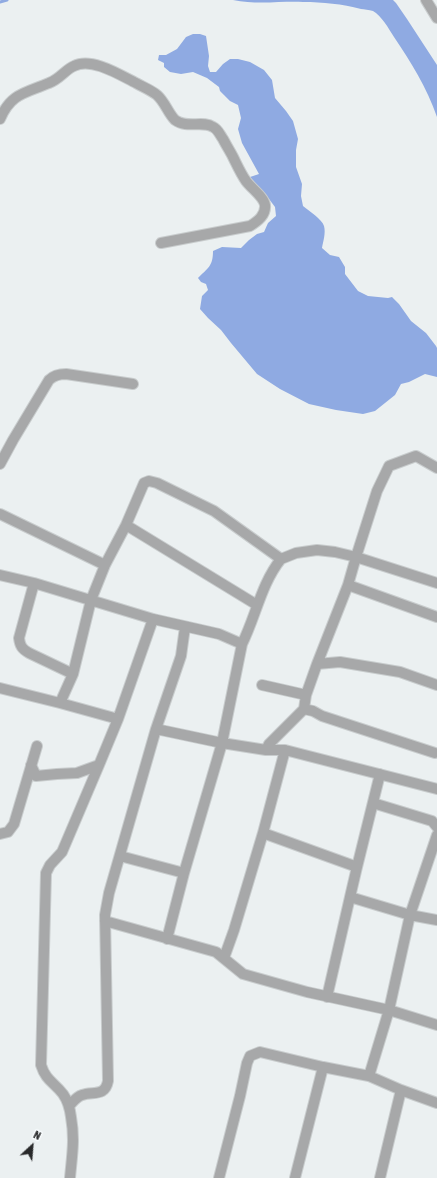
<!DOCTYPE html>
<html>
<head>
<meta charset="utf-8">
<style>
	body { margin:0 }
	#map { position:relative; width:437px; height:1178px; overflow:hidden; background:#ebf0f1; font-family:"Asap Condensed",sans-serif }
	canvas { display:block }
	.north { position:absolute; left:12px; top:1126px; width:40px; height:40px; -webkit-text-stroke:3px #f9fdff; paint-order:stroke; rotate:26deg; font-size:11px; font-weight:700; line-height:16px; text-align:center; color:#28292a }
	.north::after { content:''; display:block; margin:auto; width:14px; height:18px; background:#28292a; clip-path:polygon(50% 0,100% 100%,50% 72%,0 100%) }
</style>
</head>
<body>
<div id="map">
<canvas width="437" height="1178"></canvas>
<div class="north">N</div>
</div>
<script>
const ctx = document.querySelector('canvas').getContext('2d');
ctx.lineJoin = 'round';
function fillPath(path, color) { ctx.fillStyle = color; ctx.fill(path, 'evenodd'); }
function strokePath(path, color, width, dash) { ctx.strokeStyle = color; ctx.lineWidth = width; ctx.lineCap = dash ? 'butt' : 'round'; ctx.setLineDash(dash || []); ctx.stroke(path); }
fillPath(new Path2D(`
	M 233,0 L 393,0 L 396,3 L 407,19 L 437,65 L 437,117 C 427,88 411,62 394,37 C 389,29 381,15 373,11 C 369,10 364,9 361,9 C 342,4 323,2 303,2 C 280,1 257,5 233,0 Z
	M 193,34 L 200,34 L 206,36 L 209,56 L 208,66 L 210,72 L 216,72 L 223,64 L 230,59 L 238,59 L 250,62 L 264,70 L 272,80 L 275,98 L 286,111 L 293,121 L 298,139 L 296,150 L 296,167 L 302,184 L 301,196 L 303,206 C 309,211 322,219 324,226 C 326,233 323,242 322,248 L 330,255 L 339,257 L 345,267 L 345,274 L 358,291 L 368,296 L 388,298 L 392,297 L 399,304 L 411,321 L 426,333 L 436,346 L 437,348 L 437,377 L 425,374 L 409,382 L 401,384 L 395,395 L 375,411 L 363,414 L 336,410 L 309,404 L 280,389 L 257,374 L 231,343 L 221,330 L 208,318 L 200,309 L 202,296 L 208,290 L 206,284 L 201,282 L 198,278 C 208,268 213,266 213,251 L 222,247 L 241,248 L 249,240 L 257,234 L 264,232 L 268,223 L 276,216 L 275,207 L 269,199 L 250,177 L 259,174 L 242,143 L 238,129 L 241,118 L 238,105 L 230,101 L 220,91 L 219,87 L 207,78 L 193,72 L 181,74 L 170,72 L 164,67 L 164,63 L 158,60 L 159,55 L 166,55 L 177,49 L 186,37 Z`), '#8faae2');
strokePath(new Path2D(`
	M 0,2 L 7,0`), '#8faae2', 3);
const minor = new Path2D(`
	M 426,0 L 437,18
	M 0,119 C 11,93 26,93 49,83 C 60,79 66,69 74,66 C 92,57 120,75 136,83 C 143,87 151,90 157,95 C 165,102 168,113 175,120 C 187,129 203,120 213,127 C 218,129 220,135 223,139 C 226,145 230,151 233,157 C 237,165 241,174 246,181 C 251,188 264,197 265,205 C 266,215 258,221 250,226 L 161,243
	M 0,464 L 13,440 L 49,380 C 54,375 59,374 66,374 L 133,384
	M 0,514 L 105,565 L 91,600 L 73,674 L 60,703 L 118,719
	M 126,525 L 257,605
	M 105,565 L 126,525 L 144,483 L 149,481 L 157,483 L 214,511 L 281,559 L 296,553 L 317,550 L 335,552 L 356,557 L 437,583
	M 0,575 L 34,583 L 19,638 C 20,646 22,649 29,653 L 73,674
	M 34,583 L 153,619 L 219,634 L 242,644 L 222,743 L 184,873 L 167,939
	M 348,585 L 437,617
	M 242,644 C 256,616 261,584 281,559
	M 317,664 L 340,662 L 400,672 L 437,685
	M 262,685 L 306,695
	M 0,688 L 60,703
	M 304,709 L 313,711 L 322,716 L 435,753
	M 156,729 L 222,743 L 266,750
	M 285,750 L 266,750 L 269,744 L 304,709 L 306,695 L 317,664 L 348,585 L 356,557 L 377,491 L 389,466 L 416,456 L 437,468
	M 31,765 L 36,776 L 57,774 L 77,773 L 99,765
	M 437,789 L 285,750 L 263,833 L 357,867 L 350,897 L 410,915 L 437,920
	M 373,803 L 432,821 L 437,827
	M 0,834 L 8,832 L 14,824 L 37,746
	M 120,856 L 184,873
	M 357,867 L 380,774
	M 105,921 L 216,952 L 243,974 L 307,992 L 389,1010 L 437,1025
	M 224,958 L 234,930 L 263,833
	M 327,997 L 350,897
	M 369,1076 L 389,1010 L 410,915 L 437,835
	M 401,1090 L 437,1103
	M 69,1106 C 73,1102 76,1097 82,1095 C 93,1091 105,1097 108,1081 L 105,915 L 109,893 L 156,729 L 181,656 L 185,627
	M 70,1178 C 72,1155 75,1140 71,1117 C 70,1109 68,1101 63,1094 C 54,1082 46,1081 41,1065 L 46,873 L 50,865 L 62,852 L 99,765 L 118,719 L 153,619
	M 219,1178 L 240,1096 L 247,1063 L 250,1056 L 260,1052 L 323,1067
	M 295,1178 L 323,1067 L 369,1076 L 401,1090 L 380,1178`);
strokePath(minor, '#c8cccd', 12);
strokePath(minor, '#a7a8a9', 10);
</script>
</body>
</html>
